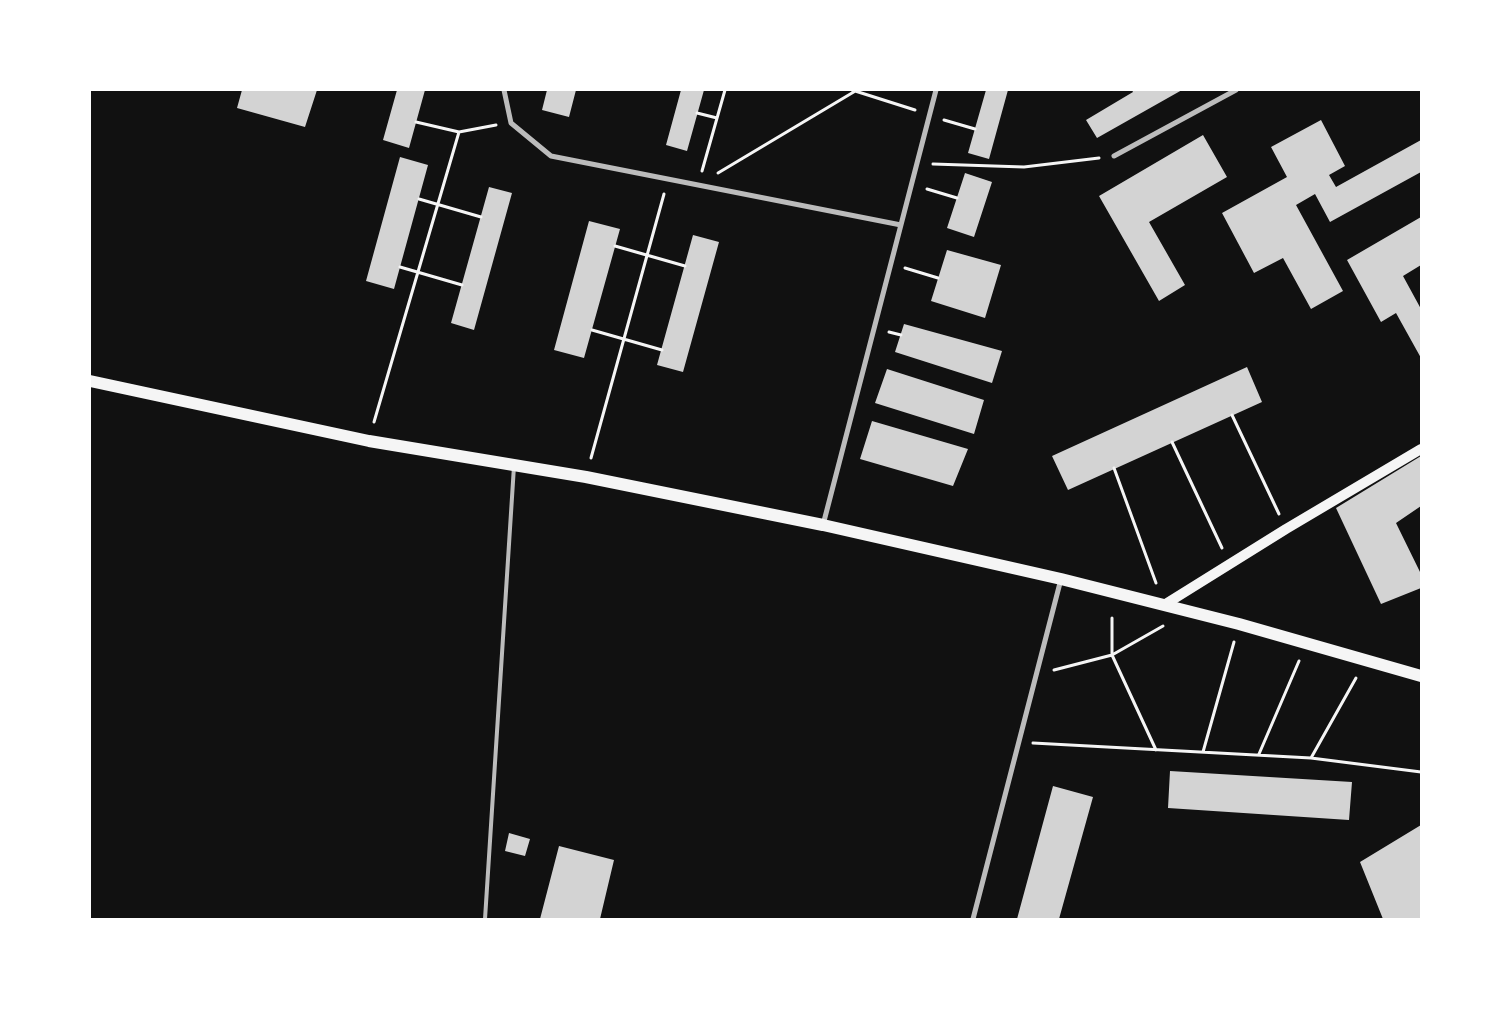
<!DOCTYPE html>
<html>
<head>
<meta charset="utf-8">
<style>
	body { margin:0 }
	#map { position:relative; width:1511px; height:1009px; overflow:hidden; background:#111; font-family:"Alegreya Sans",sans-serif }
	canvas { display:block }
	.frame { position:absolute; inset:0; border:91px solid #fff; pointer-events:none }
</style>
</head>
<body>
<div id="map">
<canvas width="1511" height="1009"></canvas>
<div class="frame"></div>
</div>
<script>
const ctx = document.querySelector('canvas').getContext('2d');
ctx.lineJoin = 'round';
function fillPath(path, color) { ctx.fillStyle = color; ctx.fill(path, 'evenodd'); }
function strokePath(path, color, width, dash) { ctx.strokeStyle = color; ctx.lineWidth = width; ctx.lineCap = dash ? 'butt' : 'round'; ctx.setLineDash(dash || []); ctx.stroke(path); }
fillPath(new Path2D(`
	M 242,90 L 317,90 L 305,127 L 237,108 Z
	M 397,90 L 425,90 L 409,148 L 383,140 Z
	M 547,90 L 576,90 L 569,117 L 542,110 Z
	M 681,90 L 704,90 L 687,151 L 666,145 Z
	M 986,90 L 1008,90 L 989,159 L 968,153 Z
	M 1132,90 L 1182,90 L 1097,138 L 1086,120 L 1133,92 Z
	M 1321,120 L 1345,166 L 1329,175 L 1336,187 L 1421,140 L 1421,172 L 1330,222 L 1315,194 L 1296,205 L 1343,291 L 1311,309 L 1283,258 L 1254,273 L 1222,213 L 1287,177 L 1271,147 Z
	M 1203,135 L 1227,177 L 1149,222 L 1185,285 L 1159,301 L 1099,196 Z
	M 400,157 L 428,165 L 394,289 L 366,281 Z
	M 965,173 L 992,182 L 974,237 L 947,228 Z
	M 489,187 L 512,193 L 474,330 L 451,323 Z
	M 1421,217 L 1421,265 L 1403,276 L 1421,309 L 1421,358 L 1396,313 L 1381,322 L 1347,260 Z
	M 589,221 L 620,229 L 584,358 L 554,350 Z
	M 693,235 L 719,242 L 683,372 L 657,365 Z
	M 947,250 L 1001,265 L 985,318 L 931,301 Z
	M 904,324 L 1002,351 L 992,383 L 895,352 Z
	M 1247,367 L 1262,402 L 1068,490 L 1052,456 Z
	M 887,369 L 984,400 L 974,434 L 875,403 Z
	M 872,421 L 968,449 L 953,486 L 860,459 Z
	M 1421,456 L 1421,506 L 1396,523 L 1421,574 L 1421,588 L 1381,604 L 1336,508 Z
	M 1170,771 L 1352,782 L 1349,820 L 1168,808 Z
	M 1053,786 L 1093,797 L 1059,919 L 1017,919 Z
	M 1421,825 L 1421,919 L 1383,919 L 1360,862 Z
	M 509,833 L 530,839 L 525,856 L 505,851 Z
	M 559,846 L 614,860 L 600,919 L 540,919 Z`), '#d3d3d3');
strokePath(new Path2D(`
	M 852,90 L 915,110
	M 697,113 L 717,118
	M 944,120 L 975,129
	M 416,122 L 459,132 L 496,125
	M 933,164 L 1024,167 L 1099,158
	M 702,171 L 725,90
	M 718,173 L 857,90
	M 927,189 L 957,198
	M 419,199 L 481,217
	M 615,246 L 685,266
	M 400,267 L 462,285
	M 905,268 L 938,278
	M 592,330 L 662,350
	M 889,332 L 901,335
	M 1232,415 L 1279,514
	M 374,422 L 459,132
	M 1172,442 L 1222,548
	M 591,458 L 664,194
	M 1114,468 L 1156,583
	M 1112,618 L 1112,655 L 1156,750
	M 1054,670 L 1112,655 L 1163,626
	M 1033,743 L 1311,758 L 1421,772
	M 1203,752 L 1234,642
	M 1259,754 L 1299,661
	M 1311,758 L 1356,678`), '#f5f5f5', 3);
strokePath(new Path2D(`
	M 485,919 L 514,466`), '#bcbcbc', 4);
strokePath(new Path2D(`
	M 504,90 L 511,123 L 551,156 L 901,225
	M 1114,156 L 1236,90
	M 823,525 L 936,90
	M 973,919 L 1061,579`), '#bcbcbc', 5);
strokePath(new Path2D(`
	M 1164,605 L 1286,529 L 1421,449`), '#f5f5f5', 10);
strokePath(new Path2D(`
	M 90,381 L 369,441 L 586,477 L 823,525 L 1061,579 L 1239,624 L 1421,676`), '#f5f5f5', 12);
</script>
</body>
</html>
